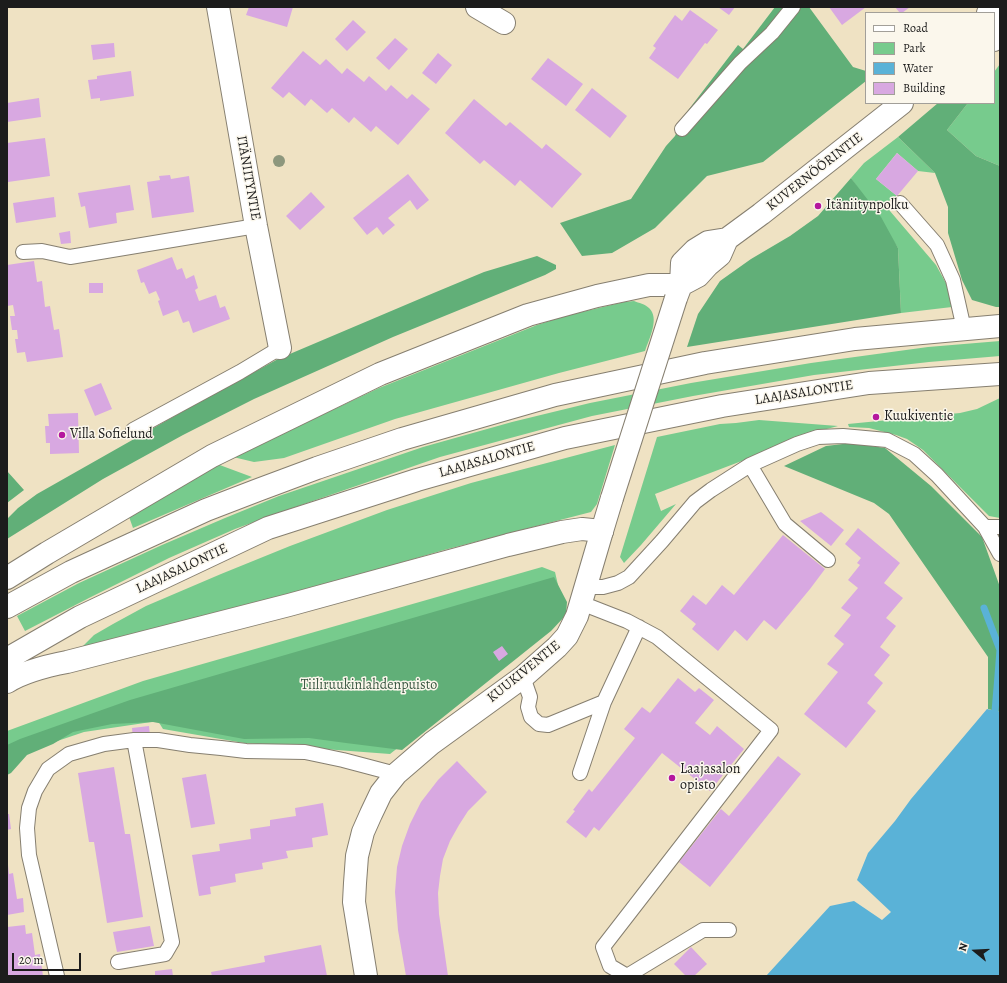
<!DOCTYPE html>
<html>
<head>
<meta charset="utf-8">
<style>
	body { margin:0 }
	#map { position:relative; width:1007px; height:983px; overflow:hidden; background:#efe2c3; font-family:Alegreya,serif }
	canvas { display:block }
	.frame { position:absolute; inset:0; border:8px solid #1c1c1c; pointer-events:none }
	.legend { position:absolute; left:865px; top:12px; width:130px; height:92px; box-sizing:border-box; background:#fbf7ec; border:1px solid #a29f99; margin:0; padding:5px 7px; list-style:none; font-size:12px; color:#1c1c1c }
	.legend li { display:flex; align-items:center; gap:8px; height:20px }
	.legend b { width:20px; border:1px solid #a29f99 }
	.north { position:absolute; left:955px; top:931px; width:40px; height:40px; -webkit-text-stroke:3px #fbf7ec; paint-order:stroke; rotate:288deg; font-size:11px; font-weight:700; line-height:16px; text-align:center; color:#1c1c1c }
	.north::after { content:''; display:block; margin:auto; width:14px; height:18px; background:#1c1c1c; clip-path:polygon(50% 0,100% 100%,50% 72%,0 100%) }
	.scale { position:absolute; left:12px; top:953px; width:69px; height:18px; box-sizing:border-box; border:2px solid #1c1c1c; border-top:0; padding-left:5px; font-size:12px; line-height:14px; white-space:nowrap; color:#1c1c1c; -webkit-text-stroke:3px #fbf7ec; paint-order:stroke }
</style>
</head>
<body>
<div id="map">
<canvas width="1007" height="983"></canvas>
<div class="frame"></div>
<ul class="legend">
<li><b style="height:5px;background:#fff"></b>Road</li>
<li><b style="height:11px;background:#77cb8d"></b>Park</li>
<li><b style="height:11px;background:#5ab2d7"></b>Water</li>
<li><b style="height:11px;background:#d8a8e1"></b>Building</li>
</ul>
<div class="north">N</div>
<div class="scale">20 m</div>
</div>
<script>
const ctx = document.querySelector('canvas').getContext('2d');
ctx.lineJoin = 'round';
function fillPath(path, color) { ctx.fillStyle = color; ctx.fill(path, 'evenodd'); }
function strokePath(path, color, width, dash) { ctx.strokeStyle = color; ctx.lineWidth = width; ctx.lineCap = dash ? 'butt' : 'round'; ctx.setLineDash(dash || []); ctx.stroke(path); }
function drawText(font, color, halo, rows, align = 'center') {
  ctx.font = font + ' Alegreya,serif'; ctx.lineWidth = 3; ctx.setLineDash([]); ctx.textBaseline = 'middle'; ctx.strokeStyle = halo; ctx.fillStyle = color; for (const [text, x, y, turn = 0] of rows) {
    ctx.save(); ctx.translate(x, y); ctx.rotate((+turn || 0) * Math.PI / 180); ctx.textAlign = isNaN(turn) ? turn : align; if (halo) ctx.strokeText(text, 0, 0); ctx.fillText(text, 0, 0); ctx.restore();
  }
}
fillPath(new Path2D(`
	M 1000,64 L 1000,166 L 976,156 L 947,130 L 968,103 L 994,103 L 994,72 Z
	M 898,137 L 935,173 L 918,171 L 897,153 L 876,179 L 897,196 L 884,204 L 936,265 L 947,285 L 952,307 L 901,313 L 898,248 L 851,178 L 864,163 Z
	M 634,301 C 639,303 645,304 649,308 C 660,318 649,339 645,351 L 559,373 L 395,419 L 284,458 L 254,462 L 233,457 L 379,388 L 537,325 L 565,316 L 624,302 Z
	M 1000,341 L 1000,356 L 929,362 L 814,375 L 693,396 L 592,416 L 440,457 L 284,511 L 235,529 L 169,558 L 89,598 L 25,631 L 17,616 L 79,583 L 162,545 L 225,518 L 279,496 L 423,447 L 512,422 L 590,403 L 691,383 L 811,363 L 928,347 Z
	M 1000,398 L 1000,518 L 989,516 L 923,450 L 907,439 L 896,435 L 869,428 L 849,427 L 848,424 L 960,413 L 977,409 Z
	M 759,420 L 838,426 L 793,438 L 768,451 L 655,494 L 661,511 L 676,504 L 641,545 L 624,563 L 620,557 L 657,437 L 720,424 L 736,423 Z
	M 615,445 L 597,504 L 591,512 L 444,550 L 229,613 L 78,653 L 83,646 L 94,635 L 113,624 L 146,606 L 221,574 L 290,546 L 387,510 L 471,483 Z
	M 217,464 L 252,477 L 133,528 L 128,514 Z
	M 542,567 L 555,572 L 564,611 L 536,639 L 390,754 L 244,743 L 163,729 L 158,721 L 84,732 L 7,758 L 7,731 L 143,681 Z`), '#77cb8d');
fillPath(new Path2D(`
	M 775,7 L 809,7 L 853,67 L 866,71 L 866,81 L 763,162 L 707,176 L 655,228 L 612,253 L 582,256 L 560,223 L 631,199 L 666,146 L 675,136 L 683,117 L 738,45 L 743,49 Z
	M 938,103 L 968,103 L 947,130 L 976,156 L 1000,166 L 1000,307 L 996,307 L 972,300 L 962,280 L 948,233 L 948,207 L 935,173 L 898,137 Z
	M 851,178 L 881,217 L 898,248 L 901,313 L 687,347 L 698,314 L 720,281 L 751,259 L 790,236 L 818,216 Z
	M 537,256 L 556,265 L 556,269 L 545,275 L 393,337 L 254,399 L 183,435 L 103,479 L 7,539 L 7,519 L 18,508 L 37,494 L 187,409 L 278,359 L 436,292 L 484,272 Z
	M 851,443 L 885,448 L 931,486 L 982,537 L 1000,587 L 1000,712 L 988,709 L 988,657 L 889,514 L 874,503 L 784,466 L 826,446 Z
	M 7,471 L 24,490 L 7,503 Z
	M 554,577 L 567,602 L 566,615 L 551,631 L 402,750 L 346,743 L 309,738 L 244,739 L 153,722 L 112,724 L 73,732 L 53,744 L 27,755 L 11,773 L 7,775 L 7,745 L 20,739 L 130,700 Z`), '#61af78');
fillPath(new Path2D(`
	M 987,709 L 1000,712 L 1000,976 L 766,976 L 830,906 L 854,901 L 882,920 L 891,912 L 857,880 L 868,853 L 895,821 L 911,799 Z`), '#5ab2d7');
strokePath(new Path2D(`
	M 984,608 L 1000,650 L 997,688 L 995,711`), '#5ab2d7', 7);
fillPath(new Path2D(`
	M 249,7 L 293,7 L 287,27 L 246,15 Z
	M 718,7 L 735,7 L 729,15 Z
	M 829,7 L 866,7 L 842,25 Z
	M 895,7 L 910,7 L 902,13 L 900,13 Z
	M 690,10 L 718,30 L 707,44 L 705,43 L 678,79 L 649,58 L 656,48 L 653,46 L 675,15 L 682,21 Z
	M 353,20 L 366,32 L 347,51 L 335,39 Z
	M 395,38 L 408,49 L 389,70 L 376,58 Z
	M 114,43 L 115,57 L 93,60 L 91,45 Z
	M 303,51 L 320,65 L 326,59 L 342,74 L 347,68 L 364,82 L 369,76 L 386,91 L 391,85 L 407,99 L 412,94 L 430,109 L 398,145 L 376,126 L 371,132 L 354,117 L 349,123 L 332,108 L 327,113 L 311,99 L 305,106 L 289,92 L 283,98 L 271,88 Z
	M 438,53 L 452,65 L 436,84 L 422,73 Z
	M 548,58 L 583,84 L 566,106 L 531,79 Z
	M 131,71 L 134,96 L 100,101 L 100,98 L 91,99 L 88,80 L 97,79 L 97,76 Z
	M 592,88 L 627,116 L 610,138 L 575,110 Z
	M 39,98 L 41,117 L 7,122 L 7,103 Z
	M 474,99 L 506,126 L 510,122 L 542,149 L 546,144 L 582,174 L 552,208 L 520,180 L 515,186 L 484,160 L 480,164 L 445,133 Z
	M 45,138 L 50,176 L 8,182 L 7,175 L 7,143 Z
	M 897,153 L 918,171 L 897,196 L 876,179 Z
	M 408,174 L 429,200 L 417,210 L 410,200 L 388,218 L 395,225 L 383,235 L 377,227 L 367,235 L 353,218 Z
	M 170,175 L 171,179 L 189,176 L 194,212 L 152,218 L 147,182 L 160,180 L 159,176 Z
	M 130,185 L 134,210 L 116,213 L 117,223 L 89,228 L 85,206 L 81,207 L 78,193 Z
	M 311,192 L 325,207 L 300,230 L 286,216 Z
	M 54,197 L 56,217 L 16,223 L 13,203 Z
	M 70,231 L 71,243 L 61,244 L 59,233 Z
	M 172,257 L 177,270 L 182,268 L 186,279 L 194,275 L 198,288 L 195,290 L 199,301 L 216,295 L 220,308 L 225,306 L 230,319 L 193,333 L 189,321 L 183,323 L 178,310 L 163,316 L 158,301 L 160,300 L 156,291 L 149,294 L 144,282 L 141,283 L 137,270 Z
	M 34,261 L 37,282 L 42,281 L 45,307 L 50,306 L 54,330 L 59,329 L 63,357 L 27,362 L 25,352 L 17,353 L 15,339 L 18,339 L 17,330 L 12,330 L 10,316 L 15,316 L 13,305 L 7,306 L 7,265 Z
	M 89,283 L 103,283 L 103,293 L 89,293 Z
	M 101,383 L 112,409 L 95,416 L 84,390 Z
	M 78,413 L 79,453 L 50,454 L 50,443 L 46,443 L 45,426 L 49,426 L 48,414 Z
	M 821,512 L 844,530 L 831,546 L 800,521 Z
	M 858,528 L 900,563 L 884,583 L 903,598 L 886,618 L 896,626 L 880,647 L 890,655 L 874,675 L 883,683 L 867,703 L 876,711 L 846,748 L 804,714 L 838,672 L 827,664 L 844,644 L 834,636 L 851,615 L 841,608 L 858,588 L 848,580 L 860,565 L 857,563 L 861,558 L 845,544 Z
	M 783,535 L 825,569 L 810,589 L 776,630 L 764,620 L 747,641 L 735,630 L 718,651 L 692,629 L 696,624 L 680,611 L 693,595 L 706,605 L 722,585 L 734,595 Z
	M 502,646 L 508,654 L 499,661 L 493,652 Z
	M 678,678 L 695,692 L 699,688 L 714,700 L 695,723 L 710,735 L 717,726 L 744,749 L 710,791 L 662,753 L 599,831 L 594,827 L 586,838 L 566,822 L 575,811 L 573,810 L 589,789 L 592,792 L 635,738 L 624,729 L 642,707 L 650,713 Z
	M 149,726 L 150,736 L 133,738 L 132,728 Z
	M 778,756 L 801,774 L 710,887 L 679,862 L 721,809 L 729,816 Z
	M 457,761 L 487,792 L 468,811 L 459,825 L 450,841 L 443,859 L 440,876 L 438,893 L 439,914 L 448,976 L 406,976 L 398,930 L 395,892 L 397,867 L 402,846 L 410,824 L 421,802 L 438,780 Z
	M 114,767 L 125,834 L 130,834 L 143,917 L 107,923 L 94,842 L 89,842 L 78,773 Z
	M 206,774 L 215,824 L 191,828 L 182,778 Z
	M 323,803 L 328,835 L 312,838 L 313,847 L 286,851 L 288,858 L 262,863 L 263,869 L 235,874 L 236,882 L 210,887 L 211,894 L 199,896 L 192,855 L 220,851 L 219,844 L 251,839 L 250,829 L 270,826 L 270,820 L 296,816 L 295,808 Z
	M 7,814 L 9,814 L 11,829 L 7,830 Z
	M 7,865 L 8,865 L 9,874 L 13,873 L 17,899 L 23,898 L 24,912 L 7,915 Z
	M 25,925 L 26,934 L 32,933 L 35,955 L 40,954 L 43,976 L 7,976 L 7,927 Z
	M 150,926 L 154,946 L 117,952 L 113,932 Z
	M 321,945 L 327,976 L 212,976 L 211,972 L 265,962 L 264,956 Z
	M 691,947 L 707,964 L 694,976 L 686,976 L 674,964 Z
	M 172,969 L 173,976 L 155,976 L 155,971 Z`), '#d8a8e1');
const service = new Path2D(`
	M 682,129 L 740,63 L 772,33 L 793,7
	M 900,203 L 937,245 L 953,280 L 964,329
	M 23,252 L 42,251 L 70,257 L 256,226
	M 133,430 L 240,372 L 280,348
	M 750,465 L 785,524 L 828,560
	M 985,527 L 1000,527
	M 586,587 L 603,587 L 618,583 L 629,577 L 662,541 L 695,502 L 711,490 L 750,465 L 797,444 L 818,437 L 843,436 L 887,440 L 914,454 L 937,475 L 985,527 L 1000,554
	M 581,603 L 627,621 L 657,637 L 771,730 L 603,947 L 610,966 L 627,976
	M 523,677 L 530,697 L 528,707 L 531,717 L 539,724 L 548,725 L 604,702
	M 580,773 L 604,702 L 639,627
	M 118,962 L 165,954 L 172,942 L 134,740
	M 57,976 L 29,855 L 27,828 L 29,808 L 35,791 L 48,769 L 69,754 L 104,744 L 134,740 L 158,740 L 190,745 L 221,748 L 246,751 L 305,752 L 343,760 L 396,774
	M 627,976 L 703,930 L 729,930`);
const minor = new Path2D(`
	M 218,7 L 256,226 L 280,348
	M 477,7 L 504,23
	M 366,976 L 354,902 L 355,883 L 357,856 L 363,832 L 371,814 L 381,793 L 396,774 L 432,743 L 523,677 L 557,647 L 567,636 L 577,616 L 602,531`);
const tertiary = new Path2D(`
	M 994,16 L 1000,23`);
const secondary = new Path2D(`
	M 988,13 L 990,11
	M 994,40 L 1000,37
	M 681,285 L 698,276 L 708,265 L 720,255 L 727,239
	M 676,298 L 681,285 L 682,263 L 695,250 L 708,242 L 727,239 L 761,214 L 902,103
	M 602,531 L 612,498`);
const primary = new Path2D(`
	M 7,578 L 47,553 L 212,456 L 380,374 L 528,315 L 597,296 L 649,285 L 681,285
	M 7,607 L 71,572 L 206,510 L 258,490 L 317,468 L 402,439 L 555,395 L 705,363 L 855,339 L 1000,326
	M 7,659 L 80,617 L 268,528 L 417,480 L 565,438 L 722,406 L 869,383 L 1000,374
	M 7,682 C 25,671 46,666 67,662 L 289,605 L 508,545 L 562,532 L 582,529 L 602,531`);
strokePath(service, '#867f70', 16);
strokePath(minor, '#867f70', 24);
strokePath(tertiary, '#867f70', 24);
strokePath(secondary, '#867f70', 24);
strokePath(primary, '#867f70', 24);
strokePath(service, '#fff', 14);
strokePath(minor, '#fff', 22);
strokePath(tertiary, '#fff', 22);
strokePath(secondary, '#fff', 22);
strokePath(primary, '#fff', 22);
const secondaryBridge = new Path2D(`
	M 612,498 L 676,298`);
strokePath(secondaryBridge, '#867f70', 24, []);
strokePath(secondaryBridge, '#fff', 22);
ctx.fillStyle = '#8d977d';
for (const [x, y] of [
	[279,161]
]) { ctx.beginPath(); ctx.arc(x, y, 6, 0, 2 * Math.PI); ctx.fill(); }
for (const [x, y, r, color] of [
	[818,206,4,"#b5179e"],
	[876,417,4,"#b5179e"],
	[62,435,4,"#b5179e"],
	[672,778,4,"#b5179e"]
]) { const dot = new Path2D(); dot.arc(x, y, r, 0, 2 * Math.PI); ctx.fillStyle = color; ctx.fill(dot); strokePath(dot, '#fbf7ec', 1.5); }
drawText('14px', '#1c1c1c', '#fbf7ec', [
	["KUVERNÖÖRINTIE",815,172,-38],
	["ITÄNIITYNTIE",248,178,80],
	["LAAJASALONTIE",804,393,-9],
	["LAAJASALONTIE",487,460,-16],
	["LAAJASALONTIE",182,569,-25],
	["KUUKIVENTIE",524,672,-39]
]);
drawText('14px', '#1c1c1c', '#fbf7ec', [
	["Itäniitynpolku",826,206],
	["Kuukiventie",884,417],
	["Villa Sofielund",70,435],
	["Laajasalon",680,770],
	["opisto",680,786]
], 'left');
drawText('14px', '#3c5944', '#fbf7ec', [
	["Tiiliruukinlahdenpuisto",369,686]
]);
</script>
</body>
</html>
